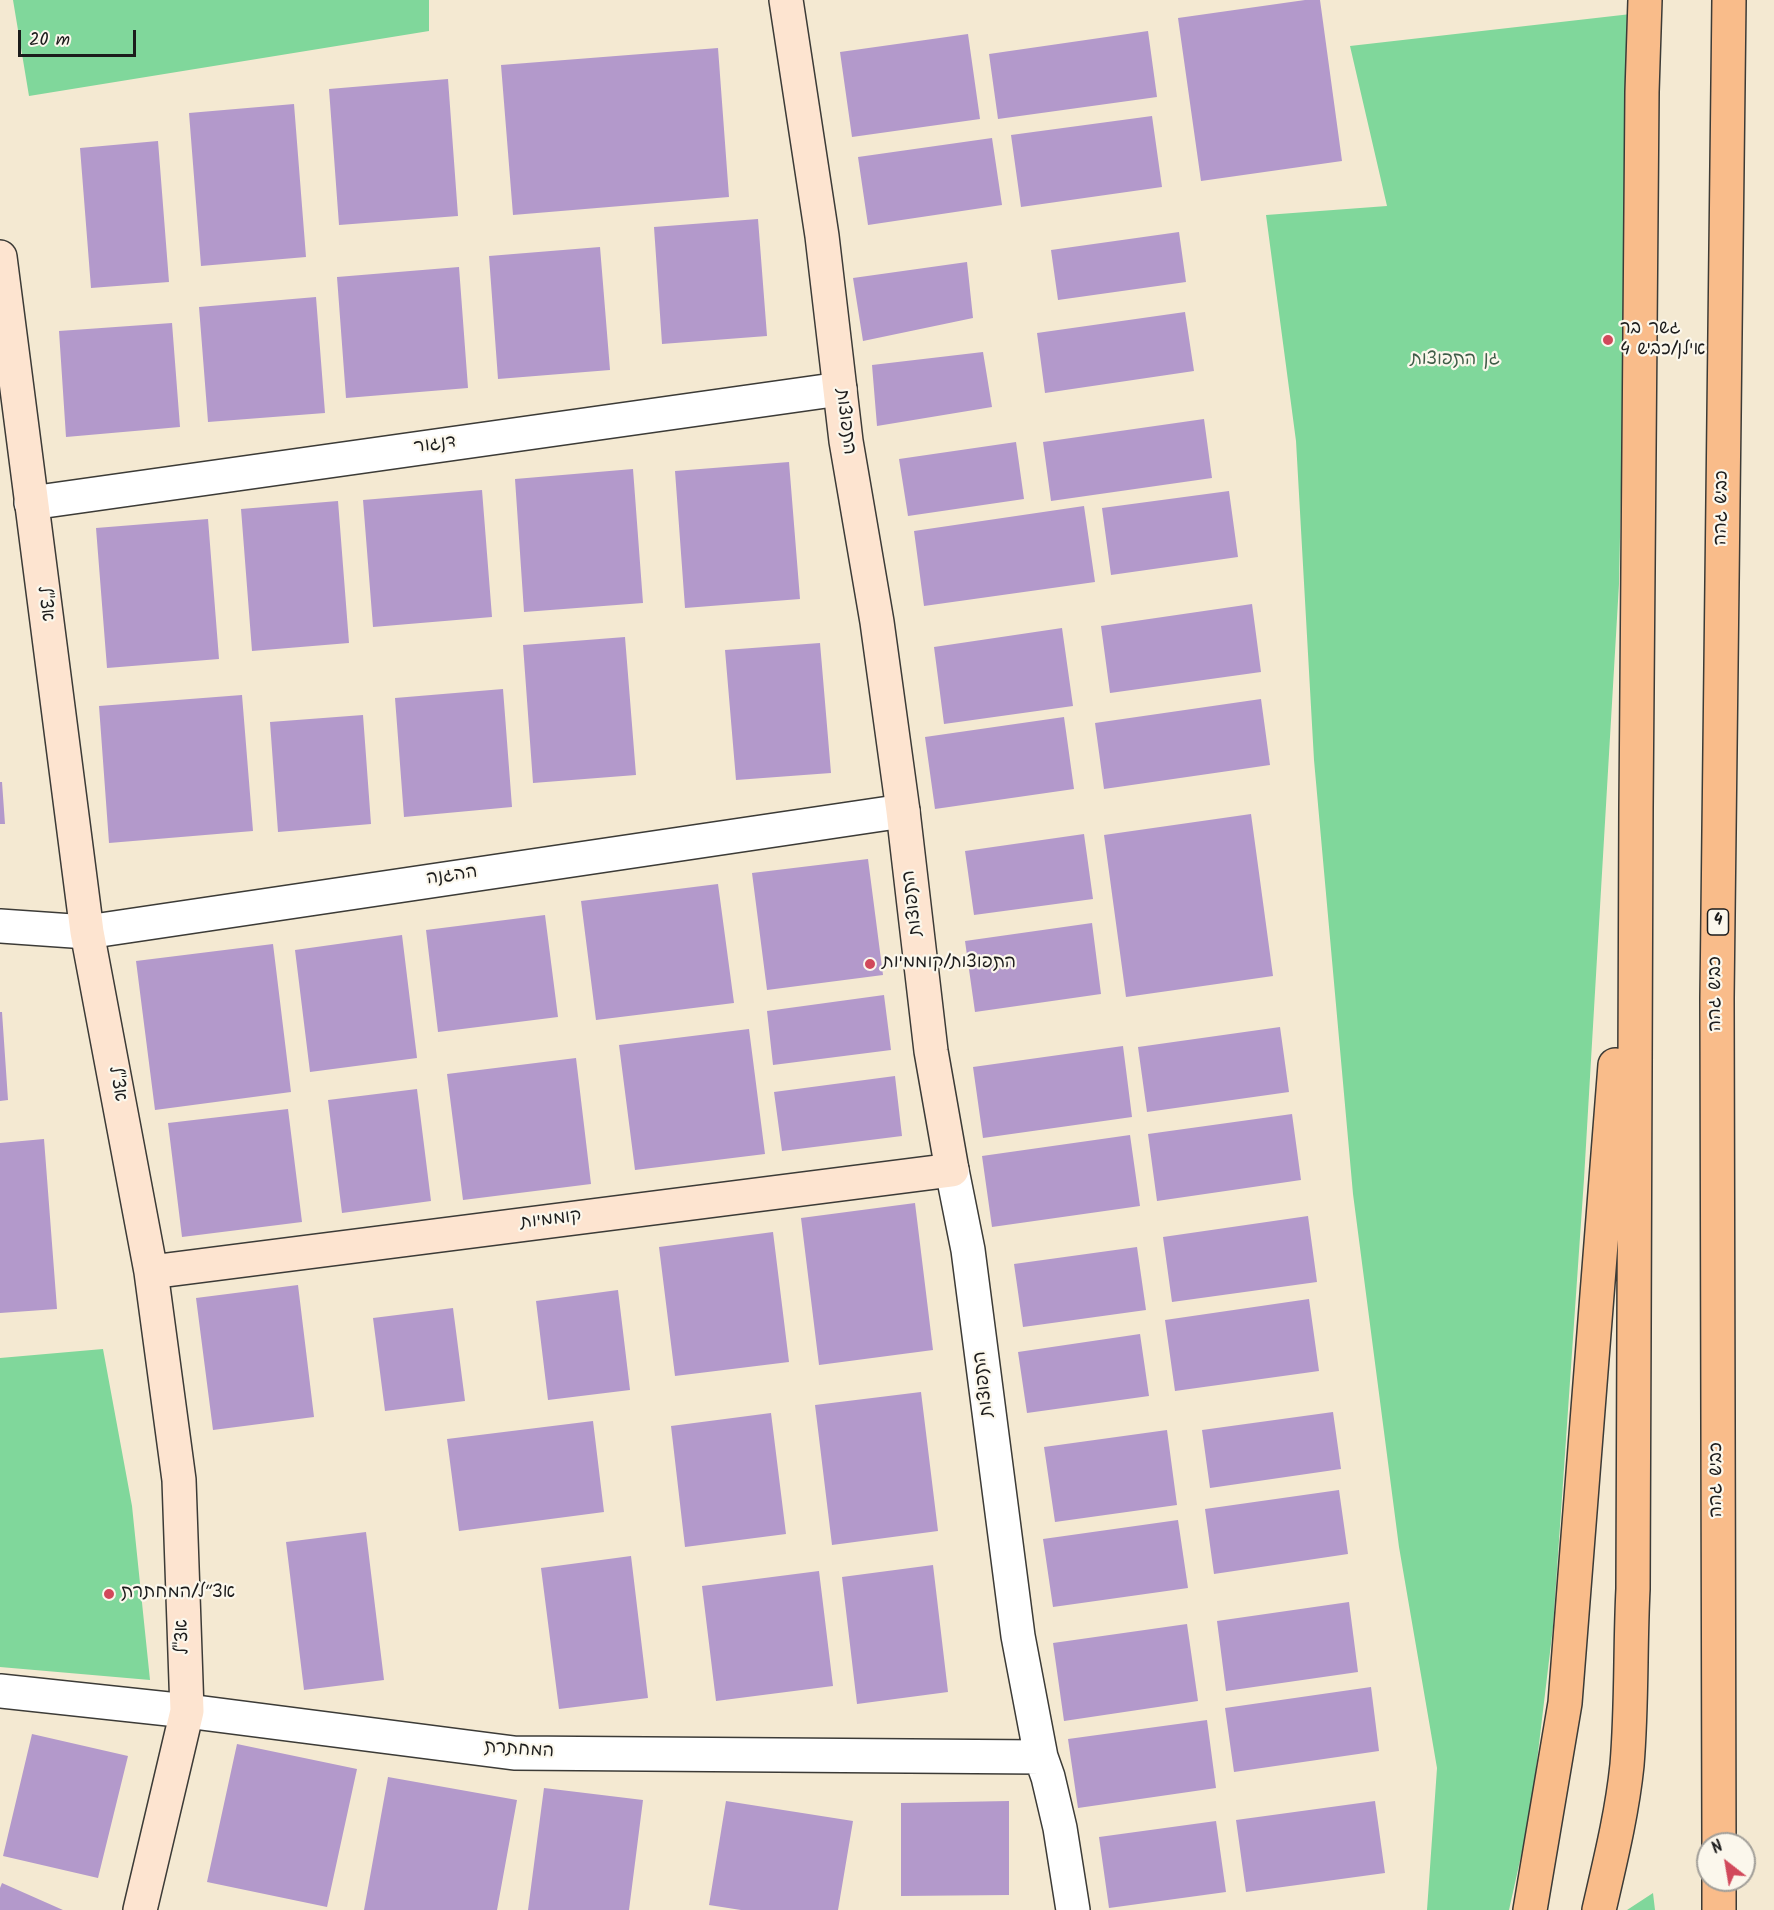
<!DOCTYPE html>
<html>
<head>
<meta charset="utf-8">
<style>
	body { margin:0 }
	#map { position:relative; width:1774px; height:1910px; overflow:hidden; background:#f4e9d2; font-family:Kalam,sans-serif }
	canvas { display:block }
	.north { position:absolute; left:1696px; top:1832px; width:60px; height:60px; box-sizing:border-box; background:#fbf7ec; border:2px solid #a29f99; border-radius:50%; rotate:329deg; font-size:16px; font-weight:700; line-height:24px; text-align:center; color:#1c1c1c }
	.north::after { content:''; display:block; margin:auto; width:21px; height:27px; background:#d1495b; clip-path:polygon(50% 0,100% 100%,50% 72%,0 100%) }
	.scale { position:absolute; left:18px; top:30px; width:118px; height:27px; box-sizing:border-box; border:3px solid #1c1c1c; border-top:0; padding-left:8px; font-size:18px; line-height:21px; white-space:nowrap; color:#1c1c1c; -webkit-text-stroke:4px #fbf7ec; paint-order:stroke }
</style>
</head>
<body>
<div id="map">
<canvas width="1774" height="1910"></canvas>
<div class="north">N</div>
<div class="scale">20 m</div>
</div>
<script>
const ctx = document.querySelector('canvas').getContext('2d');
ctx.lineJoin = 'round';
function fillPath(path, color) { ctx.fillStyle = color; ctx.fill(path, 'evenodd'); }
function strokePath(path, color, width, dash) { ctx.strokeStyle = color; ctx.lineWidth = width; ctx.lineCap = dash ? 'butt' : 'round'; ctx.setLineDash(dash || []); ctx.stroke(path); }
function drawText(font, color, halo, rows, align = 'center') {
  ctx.font = font + ' Kalam,"Playpen Sans Hebrew",sans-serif'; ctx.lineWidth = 4.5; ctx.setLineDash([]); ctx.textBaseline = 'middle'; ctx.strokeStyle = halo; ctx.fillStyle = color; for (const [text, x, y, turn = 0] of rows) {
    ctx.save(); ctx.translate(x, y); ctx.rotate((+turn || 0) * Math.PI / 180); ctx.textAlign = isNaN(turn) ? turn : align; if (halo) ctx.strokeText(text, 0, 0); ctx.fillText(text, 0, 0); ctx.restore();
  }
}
fillPath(new Path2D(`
	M 13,0 L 429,0 L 429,31 L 29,96 Z
	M 1631,14 L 1619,584 L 1584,1179 L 1553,1627 L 1531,1811 L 1509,1910 L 1427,1910 L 1437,1768 L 1399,1547 L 1353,1194 L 1314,760 L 1296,441 L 1266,215 L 1387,206 L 1350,46 Z
	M 103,1349 L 132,1506 L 150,1680 L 0,1667 L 0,1358 Z
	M 1653,1893 L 1655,1910 L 1627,1910 Z`), '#80d79b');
fillPath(new Path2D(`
	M 1305,0 L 1320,0 L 1342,161 L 1201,181 L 1178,18 Z
	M 1148,31 L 1157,97 L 998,119 L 989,54 Z
	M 968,34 L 980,119 L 852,137 L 840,52 Z
	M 718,48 L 729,197 L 513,215 L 501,65 Z
	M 448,79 L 458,216 L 339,225 L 329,89 Z
	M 294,104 L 306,257 L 201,266 L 189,113 Z
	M 1152,116 L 1162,187 L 1021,207 L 1011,135 Z
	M 992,138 L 1002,205 L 868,225 L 858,157 Z
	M 158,141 L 169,282 L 91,288 L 80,148 Z
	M 758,219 L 767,336 L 662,344 L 654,227 Z
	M 1179,232 L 1186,282 L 1058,300 L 1051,250 Z
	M 600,247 L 610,370 L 498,379 L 489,256 Z
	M 967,262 L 973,318 L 863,341 L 853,278 Z
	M 459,267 L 468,388 L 346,398 L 337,277 Z
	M 316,297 L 325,413 L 208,422 L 199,307 Z
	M 1185,312 L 1194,371 L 1045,393 L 1037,333 Z
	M 172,323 L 180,427 L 66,437 L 59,331 Z
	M 983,352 L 992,407 L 877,426 L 872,365 Z
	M 1204,419 L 1212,478 L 1051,501 L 1043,442 Z
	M 1016,442 L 1024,499 L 908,516 L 899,459 Z
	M 789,462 L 800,599 L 685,608 L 675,471 Z
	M 633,469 L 643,603 L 524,612 L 515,479 Z
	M 482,490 L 492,617 L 373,627 L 363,500 Z
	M 1229,491 L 1238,557 L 1111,575 L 1102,508 Z
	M 338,501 L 349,643 L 252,651 L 241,509 Z
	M 1084,506 L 1095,582 L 924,606 L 914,531 Z
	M 208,519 L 219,659 L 107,668 L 96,528 Z
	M 1252,604 L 1261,672 L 1110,693 L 1101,626 Z
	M 1062,628 L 1073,706 L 944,724 L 934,647 Z
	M 625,637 L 636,775 L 533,783 L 523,645 Z
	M 820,643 L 831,773 L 736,780 L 725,650 Z
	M 503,689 L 512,807 L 404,817 L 395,698 Z
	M 242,695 L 253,831 L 109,843 L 99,706 Z
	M 1261,699 L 1270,765 L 1104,789 L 1095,723 Z
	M 363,715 L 371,824 L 278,832 L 270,722 Z
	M 1064,717 L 1074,789 L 935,809 L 925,737 Z
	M 0,782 L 2,782 L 5,824 L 0,824 Z
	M 1251,814 L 1273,976 L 1126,997 L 1104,835 Z
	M 1084,834 L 1093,899 L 974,915 L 965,851 Z
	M 868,859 L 883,975 L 767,990 L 752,873 Z
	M 718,884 L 734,1003 L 596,1020 L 581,901 Z
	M 545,915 L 558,1017 L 438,1032 L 426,930 Z
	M 1092,923 L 1101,994 L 975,1012 L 965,941 Z
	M 402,935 L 417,1058 L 310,1072 L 295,950 Z
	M 273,944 L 291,1092 L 155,1110 L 136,961 Z
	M 884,995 L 891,1050 L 773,1065 L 767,1011 Z
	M 0,1012 L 2,1012 L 8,1100 L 0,1101 Z
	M 1280,1027 L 1289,1092 L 1147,1112 L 1138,1047 Z
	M 749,1029 L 765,1154 L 635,1170 L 619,1045 Z
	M 1123,1046 L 1132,1117 L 983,1138 L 973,1067 Z
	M 576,1058 L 591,1184 L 463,1200 L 447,1074 Z
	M 895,1076 L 902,1136 L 782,1151 L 774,1092 Z
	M 417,1089 L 431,1201 L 342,1213 L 328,1100 Z
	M 288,1109 L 302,1222 L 182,1237 L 168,1123 Z
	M 1292,1114 L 1301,1180 L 1157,1201 L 1148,1134 Z
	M 1130,1135 L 1140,1206 L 992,1227 L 982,1156 Z
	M 44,1139 L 57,1309 L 0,1313 L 0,1143 Z
	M 915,1203 L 933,1350 L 819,1365 L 801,1218 Z
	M 1308,1216 L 1317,1282 L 1172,1302 L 1163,1237 Z
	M 773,1232 L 789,1362 L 675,1376 L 659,1247 Z
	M 1137,1247 L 1146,1310 L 1023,1327 L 1014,1264 Z
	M 298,1285 L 314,1417 L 213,1430 L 196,1298 Z
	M 618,1290 L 630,1390 L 548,1400 L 536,1301 Z
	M 1309,1299 L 1319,1371 L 1175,1391 L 1165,1320 Z
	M 453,1308 L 465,1401 L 385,1411 L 373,1318 Z
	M 1140,1334 L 1149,1396 L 1027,1413 L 1018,1352 Z
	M 921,1392 L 938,1531 L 832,1545 L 815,1405 Z
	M 1333,1412 L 1341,1469 L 1210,1488 L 1202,1430 Z
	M 771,1413 L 786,1534 L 685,1547 L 671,1426 Z
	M 593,1421 L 604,1512 L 459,1531 L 447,1439 Z
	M 1167,1430 L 1177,1505 L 1055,1522 L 1044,1447 Z
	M 1339,1490 L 1348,1554 L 1214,1574 L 1205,1509 Z
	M 1178,1520 L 1188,1588 L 1053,1607 L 1043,1539 Z
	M 366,1532 L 384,1680 L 304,1690 L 286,1542 Z
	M 631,1556 L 648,1698 L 559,1709 L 541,1568 Z
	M 933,1565 L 948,1692 L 857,1704 L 842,1577 Z
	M 819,1571 L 833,1686 L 716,1701 L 702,1586 Z
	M 1349,1602 L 1358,1672 L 1226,1691 L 1217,1621 Z
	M 1187,1624 L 1198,1701 L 1064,1721 L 1053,1643 Z
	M 1371,1687 L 1379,1751 L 1234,1772 L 1225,1708 Z
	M 1207,1720 L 1216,1788 L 1078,1808 L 1068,1739 Z
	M 32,1734 L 128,1756 L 98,1878 L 3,1856 Z
	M 237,1744 L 357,1769 L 327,1907 L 207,1882 Z
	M 388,1777 L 517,1800 L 497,1910 L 364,1910 Z
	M 544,1788 L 643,1800 L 629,1910 L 528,1910 Z
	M 726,1801 L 853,1821 L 838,1910 L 741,1910 L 709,1905 Z
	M 1009,1801 L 1009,1895 L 901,1896 L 901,1803 Z
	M 1375,1801 L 1385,1873 L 1246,1892 L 1236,1820 Z
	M 1216,1821 L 1226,1892 L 1109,1908 L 1099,1837 Z
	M 2,1883 L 63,1910 L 0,1910 L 0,1888 Z`), '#b399cb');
const street = new Path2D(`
	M 31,503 L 840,389
	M 0,926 L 87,932 L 903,811
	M 952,1170 L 968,1250 L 1018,1636 L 1041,1757 L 1048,1777 L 1060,1828 L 1073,1910
	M 0,1691 L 187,1711 L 514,1753 L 1041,1757`);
const secondary = new Path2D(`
	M 0,257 L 87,932 L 151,1272 L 179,1480 L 187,1711 L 140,1910
	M 151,1272 L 952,1170 L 931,1051 L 903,811 L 877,622 L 846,441 L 822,236 L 786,0`);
const highway = new Path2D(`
	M 1719,1844 L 1717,998 L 1729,0
	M 1719,1880 L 1719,1910
	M 1530,1910 L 1565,1703 L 1615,1065
	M 1599,1910 C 1610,1862 1622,1814 1627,1765 C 1632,1706 1630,1648 1633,1589 L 1636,806 L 1642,92 L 1645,0`);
strokePath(street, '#3c3b37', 36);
strokePath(secondary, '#3c3b37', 36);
strokePath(highway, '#3c3b37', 36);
strokePath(street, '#fff', 33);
strokePath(secondary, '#fde4d0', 33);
strokePath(highway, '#f9bc8a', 33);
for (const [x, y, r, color] of [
	[1608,340,6,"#d1495b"],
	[870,964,6,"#d1495b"],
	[109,1594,6,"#d1495b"]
]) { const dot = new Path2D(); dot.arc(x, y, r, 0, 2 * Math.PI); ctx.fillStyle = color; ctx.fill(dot); strokePath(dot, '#fbf7ec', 2); }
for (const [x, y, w] of [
	[1718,922,21]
]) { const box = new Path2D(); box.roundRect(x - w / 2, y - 13, w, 26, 4.5); ctx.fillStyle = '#fbf7ec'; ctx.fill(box); strokePath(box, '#1c1c1c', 1.5); }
drawText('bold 16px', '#1c1c1c', null, [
	["4",1718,922]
]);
drawText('18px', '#1c1c1c', '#fbf7ec', [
	["גשר בר",1620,330],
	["אילן/כביש 4",1620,351],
	["התפוצות/קוממיות",882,964],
	["אצ״ל/המחתרת",121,1594]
], 'left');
drawText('18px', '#3f5d48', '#fbf7ec', [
	["גן התפוצות",1455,361]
]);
drawText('18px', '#1c1c1c', '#fbf7ec', [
	["התפוצות",844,422,83],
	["דנגור",435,446,-8],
	["כביש גהה",1723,508,-89],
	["אצ\"ל",44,604,82],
	["ההגנה",452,877,-8],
	["התפוצות",914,903,-97],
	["כביש גהה",1717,994,-90],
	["אצ\"ל",116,1084,79],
	["קוממיות",551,1221,-7],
	["התפוצות",985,1384,-97],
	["כביש גהה",1718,1480,-90],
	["אצ\"ל",184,1637,-92],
	["המחתרת",519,1751,4]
]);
</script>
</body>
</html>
